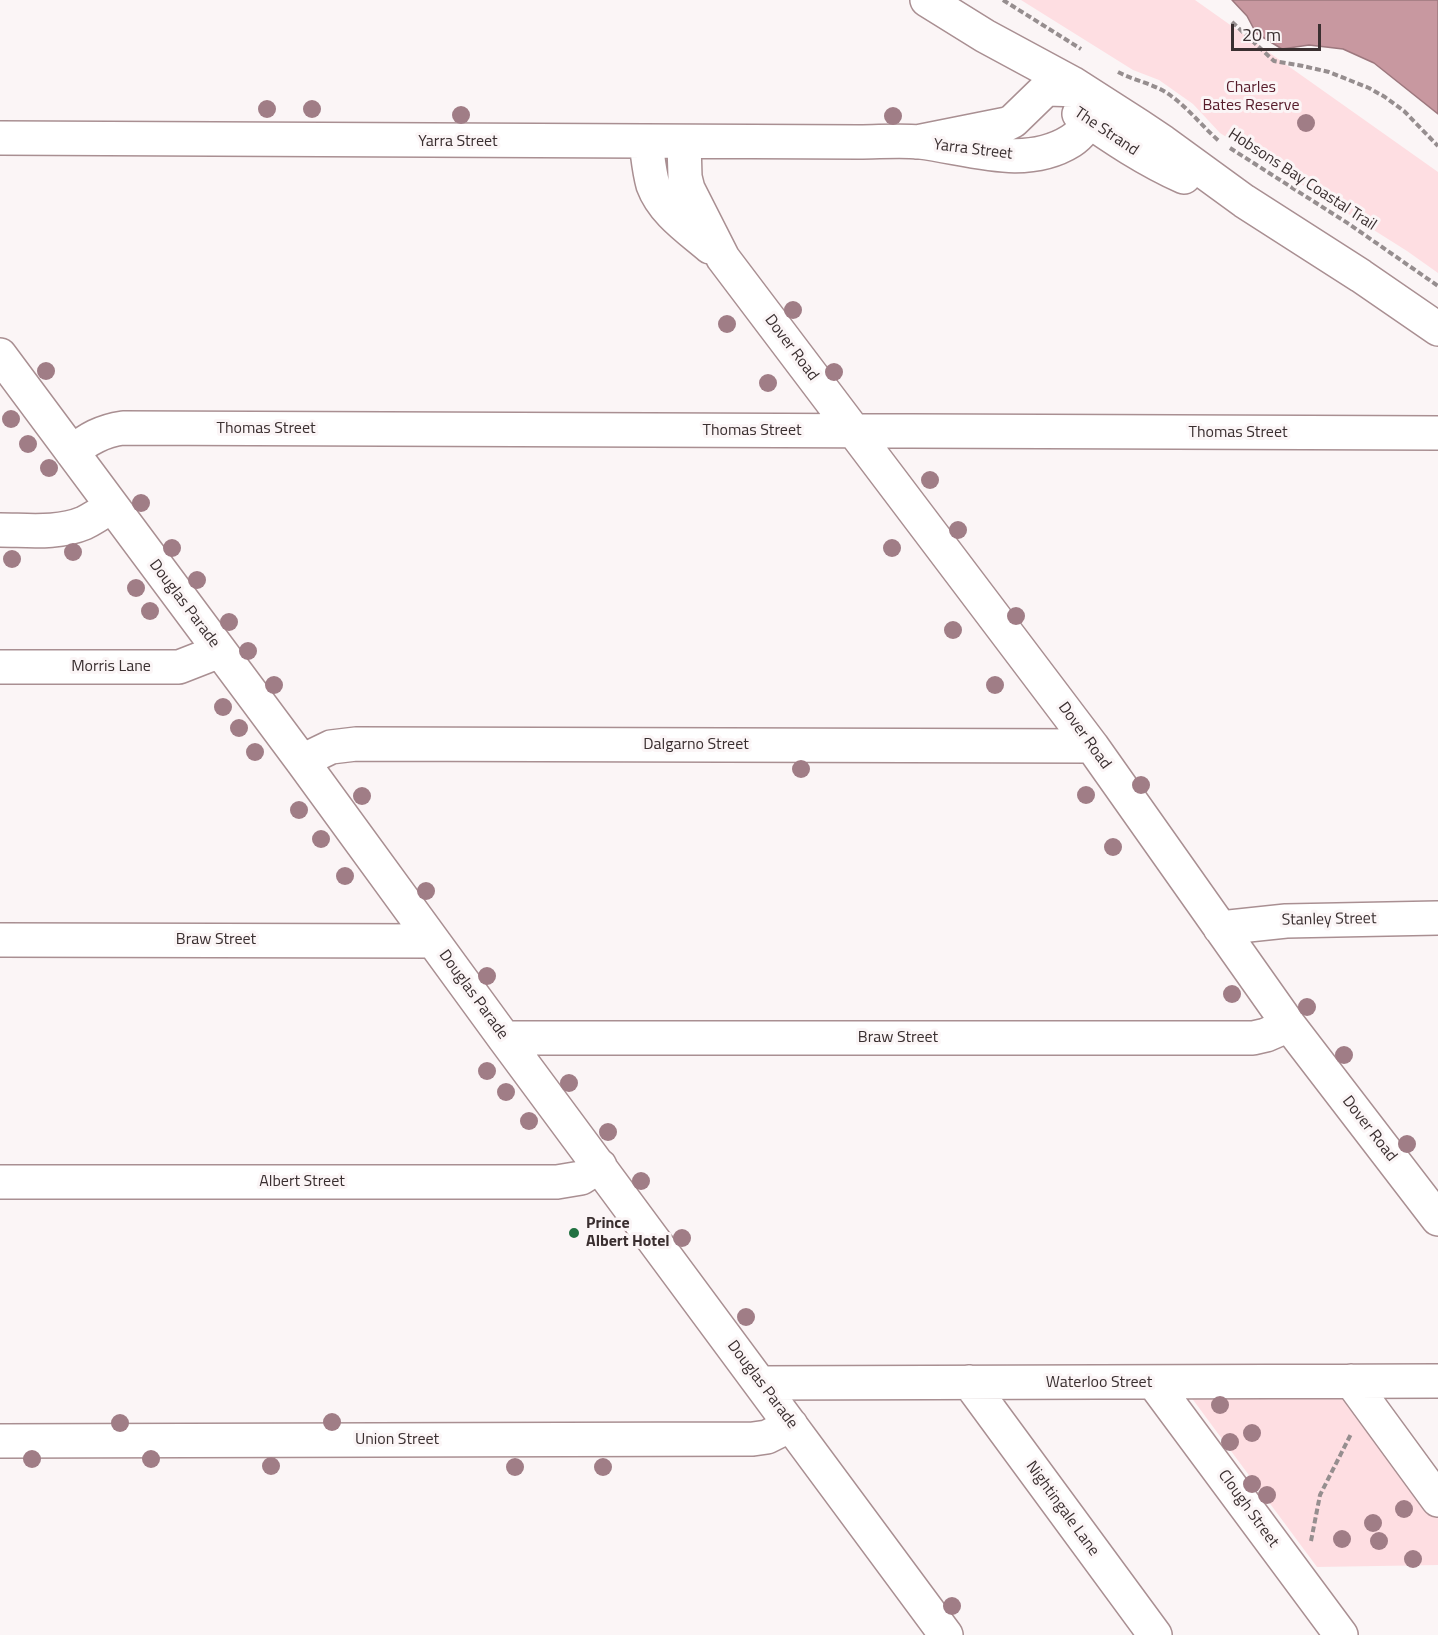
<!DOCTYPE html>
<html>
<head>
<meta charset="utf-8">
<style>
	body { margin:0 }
	#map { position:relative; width:1438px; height:1635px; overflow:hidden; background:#fbf5f6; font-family:"Titillium Web",sans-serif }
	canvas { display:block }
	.scale { position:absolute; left:1231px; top:24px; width:90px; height:27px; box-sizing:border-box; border:3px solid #3a2f30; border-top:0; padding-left:8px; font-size:18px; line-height:21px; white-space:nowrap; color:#3a2f30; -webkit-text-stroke:4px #fbf5f6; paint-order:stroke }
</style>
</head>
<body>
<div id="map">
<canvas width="1438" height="1635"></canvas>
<div class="scale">20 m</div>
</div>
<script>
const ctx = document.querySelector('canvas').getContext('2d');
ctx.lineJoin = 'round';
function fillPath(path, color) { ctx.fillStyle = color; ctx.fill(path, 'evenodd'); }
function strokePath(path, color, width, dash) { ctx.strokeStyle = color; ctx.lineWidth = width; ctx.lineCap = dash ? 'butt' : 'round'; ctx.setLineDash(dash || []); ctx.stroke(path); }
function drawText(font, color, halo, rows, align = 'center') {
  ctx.font = font + ' "Titillium Web",sans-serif'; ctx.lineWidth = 6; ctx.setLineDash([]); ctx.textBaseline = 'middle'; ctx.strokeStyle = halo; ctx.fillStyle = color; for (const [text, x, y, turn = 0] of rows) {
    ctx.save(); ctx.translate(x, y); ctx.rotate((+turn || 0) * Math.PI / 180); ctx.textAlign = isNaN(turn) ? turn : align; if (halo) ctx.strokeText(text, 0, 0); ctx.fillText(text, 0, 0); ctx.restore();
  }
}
fillPath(new Path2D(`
	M 1021,0 L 1195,0 L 1438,172 L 1438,273 L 1407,251 L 1220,133 L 1193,104 L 1159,80 L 1133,70 Z
	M 1188,1393 L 1346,1394 L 1438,1518 L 1438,1565 L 1317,1567 Z`), '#fedee2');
const water = new Path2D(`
	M 1232,0 L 1438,0 L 1438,114 L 1374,63 L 1343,49 L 1309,45 L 1282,49 L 1256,33 L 1247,16 Z`);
fillPath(water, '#c898a0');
strokePath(water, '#9d787e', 1.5);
const minor = new Path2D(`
	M 927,0 L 985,36 L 1072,83 L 1139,126 L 1163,142 L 1244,201 L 1361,276 L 1438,329
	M 1079,114 C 1113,138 1146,160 1184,177
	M 0,138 C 286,140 572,143 859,142 C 879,142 900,140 920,142 C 969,148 1025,170 1071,141 C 1079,136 1084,129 1090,122 L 1082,90 L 1046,89 L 1013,121 L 1007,124 L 917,142
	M 646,143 C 648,157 649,171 653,185 C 663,212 689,229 710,247
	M 684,143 L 685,177 L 688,189 L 723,258 L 1092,746 L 1289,1025 L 1438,1219
	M 0,355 L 302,761 L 504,1038 L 946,1635
	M 72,452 C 88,439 102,431 123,428 L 1438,433
	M 0,530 C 27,530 58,534 84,523 C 94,518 103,512 112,506
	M 0,667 L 179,667 L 220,651
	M 302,761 L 331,747 L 356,744 L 1092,746
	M 1220,928 L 1286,921 L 1438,918
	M 0,940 L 433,941
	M 504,1038 L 1253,1038 L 1266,1035 L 1289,1025
	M 0,1182 L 557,1182 L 581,1178 L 600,1166
	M 1351,1381 L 1438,1500
	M 969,1382 L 1155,1635
	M 760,1383 L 1438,1381
	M 1154,1383 L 1341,1635
	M 0,1441 L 753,1439 L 767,1437 L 791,1425`);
strokePath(minor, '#a98f92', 36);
strokePath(new Path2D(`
	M 1003,0 L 1081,49
	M 1232,22 L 1274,61 L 1303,66 L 1329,72 L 1369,88 L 1385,97 L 1404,111 L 1438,146
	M 1118,72 C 1135,81 1155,84 1170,95 C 1188,108 1202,126 1219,141
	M 1230,148 L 1349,224 L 1438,286
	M 1311,1541 L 1320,1495 L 1351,1434`), '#968e8f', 4, [6, 3]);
strokePath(minor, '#fff', 33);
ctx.fillStyle = '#a07d86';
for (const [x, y] of [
	[267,109],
	[312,109],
	[461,115],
	[893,116],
	[1306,123],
	[793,310],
	[727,324],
	[46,371],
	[834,372],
	[768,383],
	[11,419],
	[28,444],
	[49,468],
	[930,480],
	[141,503],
	[958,530],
	[172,548],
	[892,548],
	[73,552],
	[12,559],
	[197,580],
	[136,588],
	[150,611],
	[1016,616],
	[229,622],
	[953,630],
	[248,651],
	[274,685],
	[995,685],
	[223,707],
	[239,728],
	[255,752],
	[801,769],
	[1141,785],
	[1086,795],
	[362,796],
	[299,810],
	[321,839],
	[1113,847],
	[345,876],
	[426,891],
	[487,976],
	[1232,994],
	[1307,1007],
	[1344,1055],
	[487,1071],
	[569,1083],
	[506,1092],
	[529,1121],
	[608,1132],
	[1407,1144],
	[641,1181],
	[682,1238],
	[746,1317],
	[1220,1405],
	[332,1422],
	[120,1423],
	[1252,1433],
	[1230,1442],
	[32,1459],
	[151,1459],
	[271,1466],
	[515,1467],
	[603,1467],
	[1252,1484],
	[1267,1495],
	[1404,1509],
	[1373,1523],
	[1342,1539],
	[1379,1541],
	[1413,1559],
	[952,1606]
]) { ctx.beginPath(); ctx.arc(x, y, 9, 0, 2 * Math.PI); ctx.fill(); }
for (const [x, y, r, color] of [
	[574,1233,6,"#217141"]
]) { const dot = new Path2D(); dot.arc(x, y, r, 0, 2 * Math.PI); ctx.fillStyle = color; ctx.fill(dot); strokePath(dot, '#fbf5f6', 2); }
drawText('16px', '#561b2a', '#fbf5f6', [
	["Charles",1251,88],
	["Bates Reserve",1251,106]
]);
drawText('16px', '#3a2f30', '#fbf5f6', [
	["The Strand",1106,132,34],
	["Yarra Street",458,142],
	["Yarra Street",973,150,7],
	["Hobsons Bay Coastal Trail",1302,180,33],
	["Dover Road",791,348,53],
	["Thomas Street",266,429],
	["Thomas Street",752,431],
	["Thomas Street",1238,433],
	["Douglas Parade",184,604,53],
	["Morris Lane",111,667],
	["Dover Road",1084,736,54],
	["Dalgarno Street",696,745],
	["Stanley Street",1329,920,-1],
	["Braw Street",216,940],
	["Douglas Parade",473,995,54],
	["Braw Street",898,1038],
	["Dover Road",1369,1129,52],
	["Albert Street",302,1182],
	["Waterloo Street",1099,1383],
	["Douglas Parade",762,1385,53],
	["Union Street",397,1440],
	["Nightingale Lane",1062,1509,54],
	["Clough Street",1248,1509,54]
]);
drawText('bold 16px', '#3a2f30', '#fbf5f6', [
	["Prince",586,1224],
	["Albert Hotel",586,1242]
], 'left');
</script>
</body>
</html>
